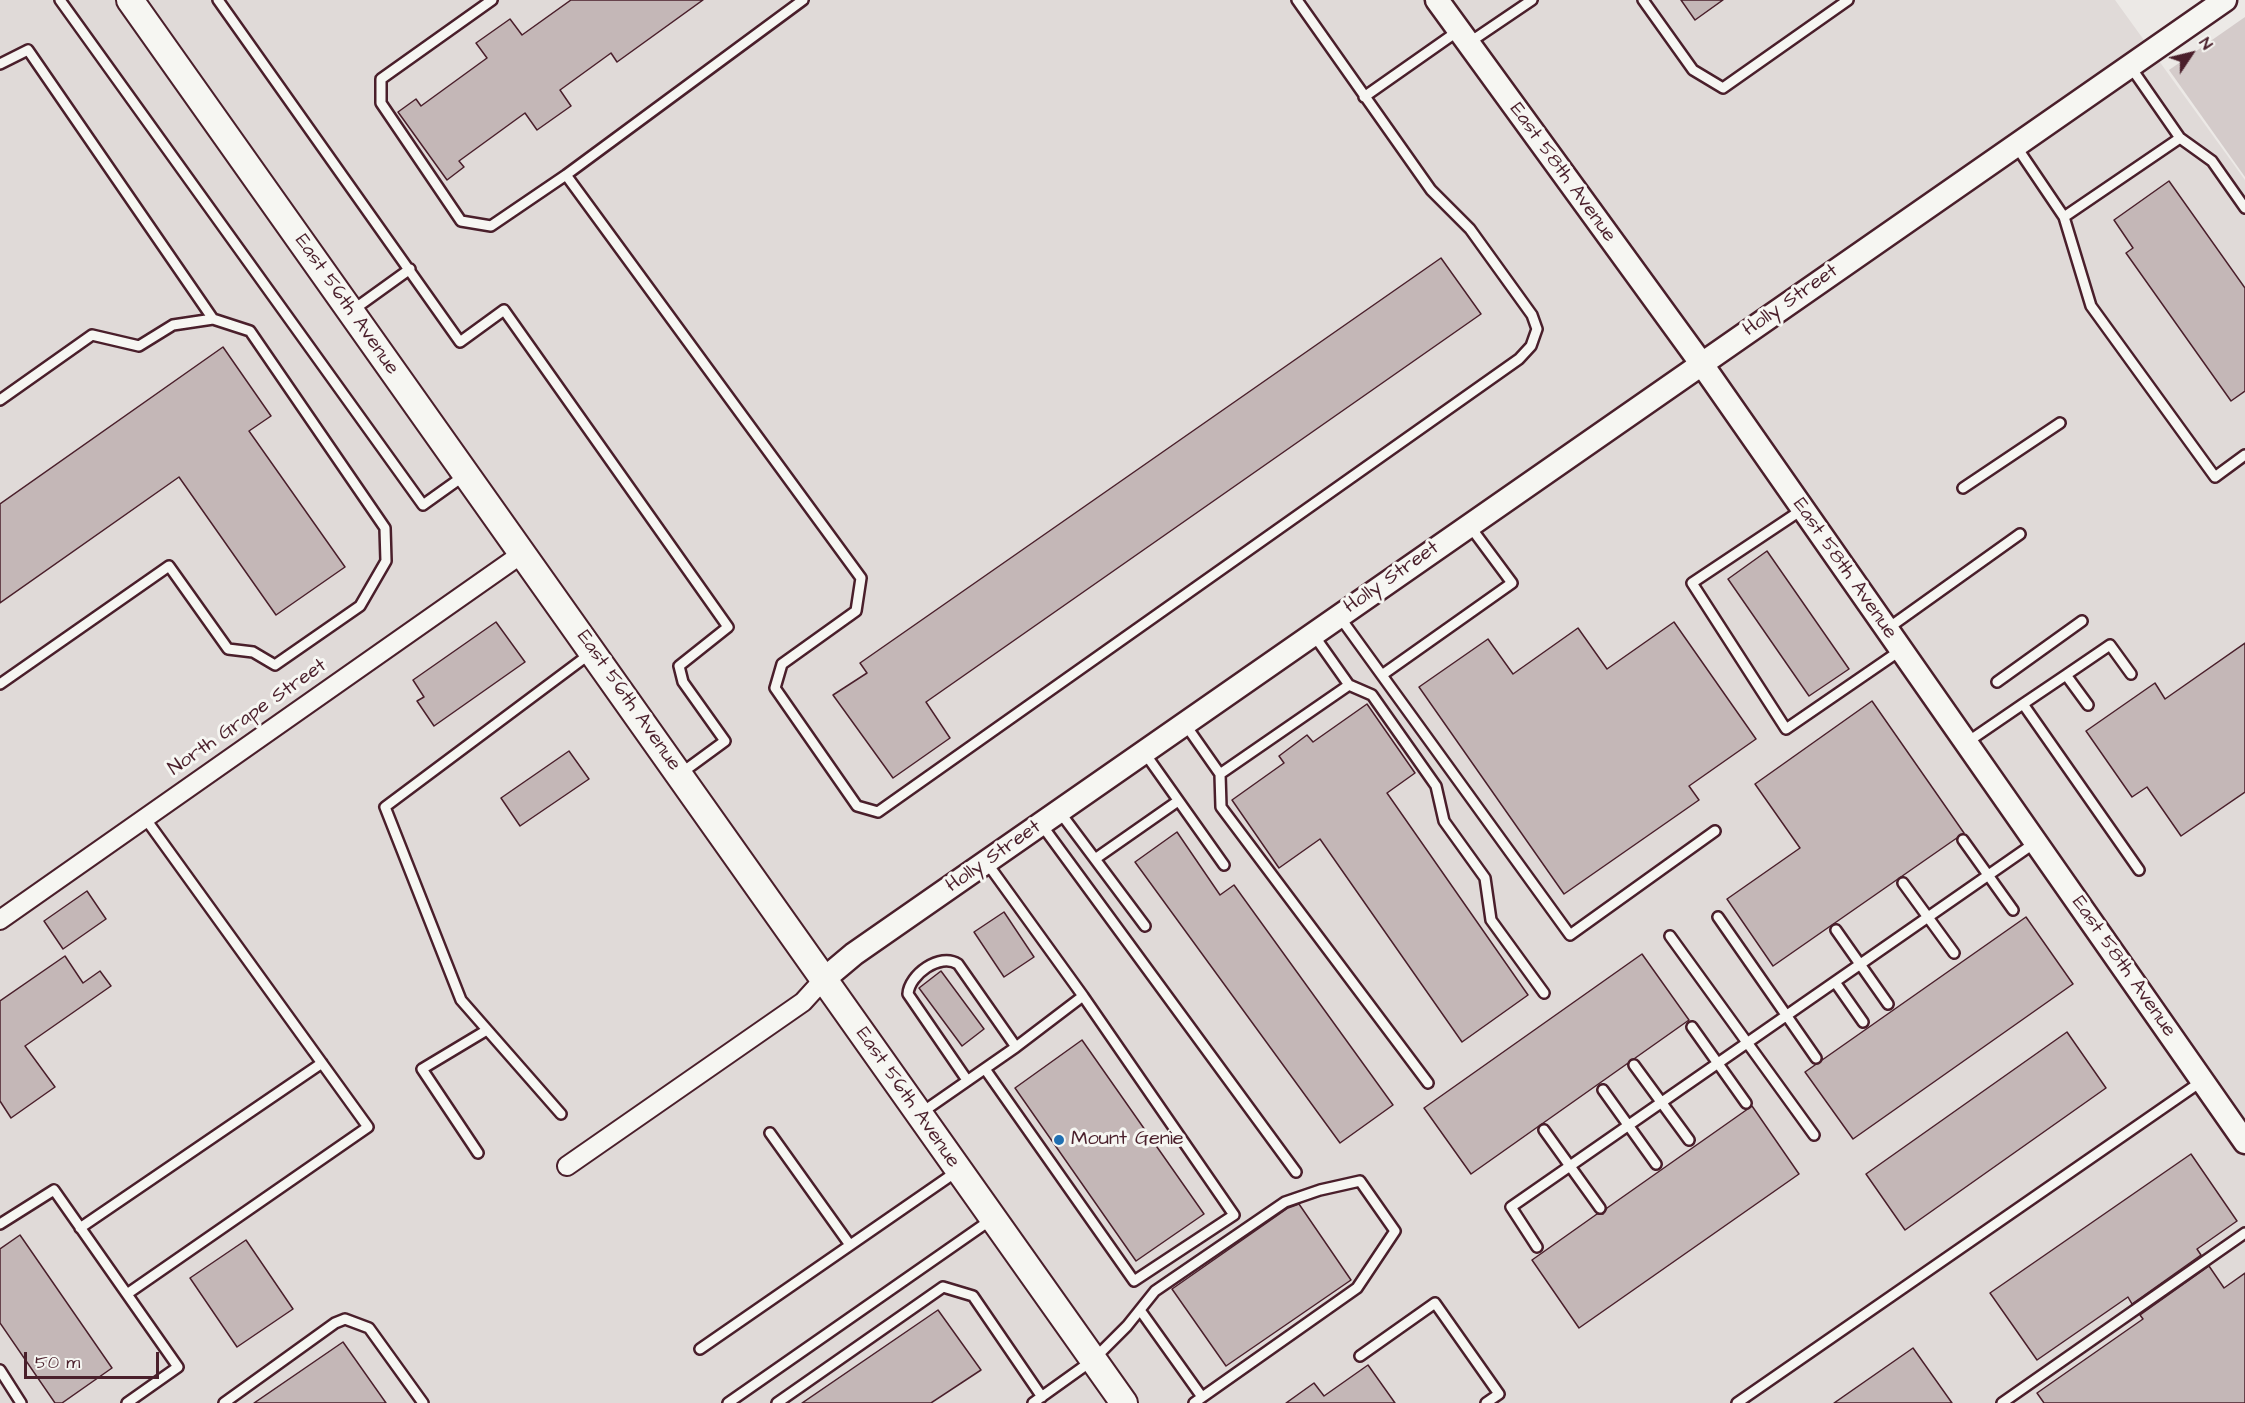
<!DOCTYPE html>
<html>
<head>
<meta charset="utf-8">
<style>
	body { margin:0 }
	#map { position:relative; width:2245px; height:1403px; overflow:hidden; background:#ece9e6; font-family:"Architects Daughter",sans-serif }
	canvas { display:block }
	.north { position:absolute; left:2161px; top:24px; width:60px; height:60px; -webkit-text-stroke:4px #f6f6f2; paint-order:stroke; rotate:55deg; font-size:16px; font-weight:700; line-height:24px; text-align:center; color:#4a1f2b }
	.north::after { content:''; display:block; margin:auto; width:21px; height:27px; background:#4a1f2b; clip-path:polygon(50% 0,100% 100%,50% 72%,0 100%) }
	.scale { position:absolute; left:24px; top:1352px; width:135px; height:27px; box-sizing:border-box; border:3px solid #4a1f2b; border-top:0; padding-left:8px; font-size:18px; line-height:21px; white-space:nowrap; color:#4a1f2b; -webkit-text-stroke:4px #f6f6f2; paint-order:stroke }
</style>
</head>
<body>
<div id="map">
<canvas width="2245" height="1403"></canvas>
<div class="north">N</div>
<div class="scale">50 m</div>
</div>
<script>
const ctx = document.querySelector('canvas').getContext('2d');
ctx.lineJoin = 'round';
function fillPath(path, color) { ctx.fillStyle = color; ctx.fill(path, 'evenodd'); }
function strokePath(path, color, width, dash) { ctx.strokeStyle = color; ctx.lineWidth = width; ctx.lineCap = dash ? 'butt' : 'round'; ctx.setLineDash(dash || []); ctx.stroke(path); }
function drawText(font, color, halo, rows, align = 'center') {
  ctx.font = font + ' "Architects Daughter",sans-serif'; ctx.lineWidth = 6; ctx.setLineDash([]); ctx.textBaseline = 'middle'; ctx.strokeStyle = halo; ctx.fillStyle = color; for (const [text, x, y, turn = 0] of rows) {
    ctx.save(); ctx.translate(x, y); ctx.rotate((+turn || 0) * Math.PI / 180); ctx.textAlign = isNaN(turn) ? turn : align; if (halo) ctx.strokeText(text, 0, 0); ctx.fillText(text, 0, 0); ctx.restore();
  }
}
fillPath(new Path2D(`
	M 0,0 L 2115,0 L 2245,180 L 2245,1403 L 0,1403 Z`), '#e0dad8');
fillPath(new Path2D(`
	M 2245,17 L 2245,177 L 2169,70 Z`), '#d4cbca');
const building = new Path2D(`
	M 571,0 L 703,0 L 617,62 L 611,53 L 560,90 L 571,106 L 537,130 L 525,113 L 459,161 L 464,167 L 447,180 L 398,112 L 416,99 L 421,106 L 487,58 L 476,43 L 510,19 L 522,35 Z
	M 1681,0 L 1723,0 L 1695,20 Z
	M 2169,181 L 2245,288 L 2245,391 L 2231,401 L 2126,253 L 2133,248 L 2114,220 Z
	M 1441,258 L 1481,314 L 926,702 L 950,738 L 893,778 L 833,695 L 867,673 L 860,663 Z
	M 223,347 L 271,416 L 249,431 L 345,567 L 276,615 L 179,477 L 0,603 L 0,504 Z
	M 1767,551 L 1849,669 L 1809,696 L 1728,579 Z
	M 496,622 L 525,662 L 434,726 L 417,701 L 424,697 L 413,680 Z
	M 1674,622 L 1756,739 L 1689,786 L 1699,800 L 1564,894 L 1419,687 L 1488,639 L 1513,674 L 1578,628 L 1607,669 Z
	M 2245,643 L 2245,792 L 2181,836 L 2147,787 L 2132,797 L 2086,731 L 2155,683 L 2165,699 Z
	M 1872,701 L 1964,833 L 1773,966 L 1727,899 L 1800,848 L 1755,784 Z
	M 1367,704 L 1415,773 L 1387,793 L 1528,995 L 1462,1042 L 1320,839 L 1279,868 L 1232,800 L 1284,763 L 1279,756 L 1307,735 L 1313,742 Z
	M 569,751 L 589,779 L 520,826 L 501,798 Z
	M 1177,832 L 1220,895 L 1234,885 L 1393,1105 L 1340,1143 L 1135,862 Z
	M 87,891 L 106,919 L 63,949 L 44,921 Z
	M 1004,912 L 1034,957 L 1004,977 L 974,932 Z
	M 2026,917 L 2073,984 L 1853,1139 L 1805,1072 Z
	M 1642,954 L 1689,1020 L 1471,1174 L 1424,1108 Z
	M 65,956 L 83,983 L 100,971 L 111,986 L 25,1046 L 55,1087 L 11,1118 L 0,1101 L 0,1001 Z
	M 941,971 L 984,1029 L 962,1046 L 919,988 Z
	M 2067,1032 L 2106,1088 L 1905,1230 L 1866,1174 Z
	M 1082,1040 L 1204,1214 L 1136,1261 L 1015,1088 Z
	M 1752,1106 L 1799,1174 L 1579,1328 L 1532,1260 L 1597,1214 L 1603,1214 L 1607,1208 Z
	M 2191,1154 L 2237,1221 L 2197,1249 L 2201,1255 L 2132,1304 L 2128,1297 L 2037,1360 L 1990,1293 Z
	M 1299,1204 L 1351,1280 L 1226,1366 L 1172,1289 L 1288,1208 Z
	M 20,1235 L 112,1368 L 62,1403 L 55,1403 L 0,1323 L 0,1249 Z
	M 246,1240 L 293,1309 L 237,1347 L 190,1278 Z
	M 2209,1266 L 2224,1288 L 2245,1273 L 2245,1403 L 2044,1403 L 2037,1393 L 2143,1319 L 2140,1315 Z
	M 938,1310 L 981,1370 L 931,1403 L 802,1403 Z
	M 343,1342 L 386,1403 L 254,1403 Z
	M 1913,1348 L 1952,1403 L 1834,1403 Z
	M 1368,1365 L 1395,1403 L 1286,1403 L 1314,1383 L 1324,1396 Z`);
fillPath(building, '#c4b7b7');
strokePath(building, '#4a1f2b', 1.5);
const service = new Path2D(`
	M 60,0 L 423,505 L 465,475
	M 218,0 L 460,342 L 504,310 L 728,627 L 679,666 L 683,682 L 725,741 L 680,774
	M 492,0 L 381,79 L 381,103 L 461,221 L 491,226 L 566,175 L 803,0
	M 1643,0 L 1693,70 L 1723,88 L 1848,0
	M 1470,42 L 1532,0
	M 0,64 L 28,50 L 213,319 L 250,331 L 385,528 L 386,561 L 360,606 L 275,665 L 253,652 L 228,649 L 169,566 L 0,684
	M 1364,97 L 1458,31
	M 2180,138 L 2212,161 L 2245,208
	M 2016,146 L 2064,217 L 2180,138 L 2130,66
	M 566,175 L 861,578 L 856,611 L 782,664 L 775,688 L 857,806 L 878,812 L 1519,359 L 1531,346 L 1537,329 L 1532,315 L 1470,229 L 1431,190 L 1297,0
	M 2064,217 L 2091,306 L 2215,477 L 2245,455
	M 353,310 L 410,269
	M 0,400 L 92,335 L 139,346 L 173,325 L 213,319
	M 1963,488 L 2060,423
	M 1803,509 L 1692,583 L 1786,729 L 1901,650
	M 1339,616 L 1570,935 L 1715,831
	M 1887,629 L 2020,534
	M 1382,675 L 1512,583 L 1469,525
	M 2066,675 L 2110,645 L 2131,674
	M 1997,682 L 2082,621
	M 1349,685 L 1372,695 L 1436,786 L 1444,821 L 1485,878 L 1491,920 L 1544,993
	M 2023,704 L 2066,675 L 2088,705
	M 1185,724 L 1220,774 L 1349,685 L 1313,634
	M 1966,743 L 2023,704 L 2139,870
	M 1144,752 L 1224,865
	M 1220,774 L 1221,807 L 1428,1083
	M 1059,811 L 1145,926
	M 1041,824 L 1296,1172
	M 1963,840 L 2013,910
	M 1095,859 L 1178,801
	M 1903,883 L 1954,953
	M 1718,917 L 1816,1058
	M 1836,930 L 1888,1004
	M 1670,936 L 1814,1135
	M 1835,982 L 1863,1022
	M 1692,1027 L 1746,1103
	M 1634,1065 L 1689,1140
	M 985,1069 L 1134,1281 L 1234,1215 L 1083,996
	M 967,1080 L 908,994 C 909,975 940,952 958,964 L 1016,1047
	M 1603,1090 L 1656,1164
	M 921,1113 L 1016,1047 L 1083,996 L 987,863
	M 561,1114 L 461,1000 L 385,807 L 591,653
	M 1544,1130 L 1600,1208
	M 770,1133 L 850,1245
	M 478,1153 L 422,1069 L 487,1030
	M 0,1224 L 54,1190 L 178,1367 L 127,1403
	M 80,1228 L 322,1063
	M 1537,1247 L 1511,1207 L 2036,842
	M 127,1294 L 368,1127 L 145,818
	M 1140,1310 L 1202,1397
	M 700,1349 L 956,1172
	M 1360,1356 L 1435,1303 L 1499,1394 L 1486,1403
	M 0,1370 L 21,1403
	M 224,1403 L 335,1323 L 345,1319 L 369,1328 L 423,1403
	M 728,1403 L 992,1219
	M 777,1403 L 943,1287 L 973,1296 L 1042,1397
	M 1033,1403 L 1093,1360 L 1127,1326 L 1155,1291 L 1285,1202 L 1320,1190 L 1360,1181 L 1395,1231 L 1357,1288 L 1194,1403
	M 1737,1403 L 2202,1081
	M 2002,1403 L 2245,1233`);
const minor = new Path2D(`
	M 0,920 L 523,553
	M 567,1166 L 803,1002 L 823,980`);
const tertiary = new Path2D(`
	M 1437,0 L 1701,363 L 2245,1142
	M 823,980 L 854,954 L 2225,0`);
const secondary = new Path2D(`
	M 130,0 L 1124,1403`);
strokePath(service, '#4a1f2b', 14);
strokePath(minor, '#4a1f2b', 22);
strokePath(tertiary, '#4a1f2b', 27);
strokePath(secondary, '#4a1f2b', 30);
strokePath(service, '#f6f6f2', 9);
strokePath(minor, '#f6f6f2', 18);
strokePath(tertiary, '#f6f6f2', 22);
strokePath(secondary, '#f6f6f2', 26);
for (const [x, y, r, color] of [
	[1059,1140,6,"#1f6fb2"]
]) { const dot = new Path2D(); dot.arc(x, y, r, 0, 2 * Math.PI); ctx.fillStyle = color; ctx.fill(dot); strokePath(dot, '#f6f6f2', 2); }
drawText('20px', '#4a1f2b', '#f6f6f2', [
	["East 58th Avenue",1562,173,54],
	["Holly Street",1791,301,-35],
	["East 56th Avenue",346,305,55],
	["East 58th Avenue",1844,569,55],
	["Holly Street",1392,578,-35],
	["East 56th Avenue",628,701,55],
	["North Grape Street",248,718,-35],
	["Holly Street",994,857,-35],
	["East 58th Avenue",2123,967,55],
	["East 56th Avenue",907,1098,55]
]);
drawText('20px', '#4a1f2b', '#f6f6f2', [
	["Mount Genie",1071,1140]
], 'left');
</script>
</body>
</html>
